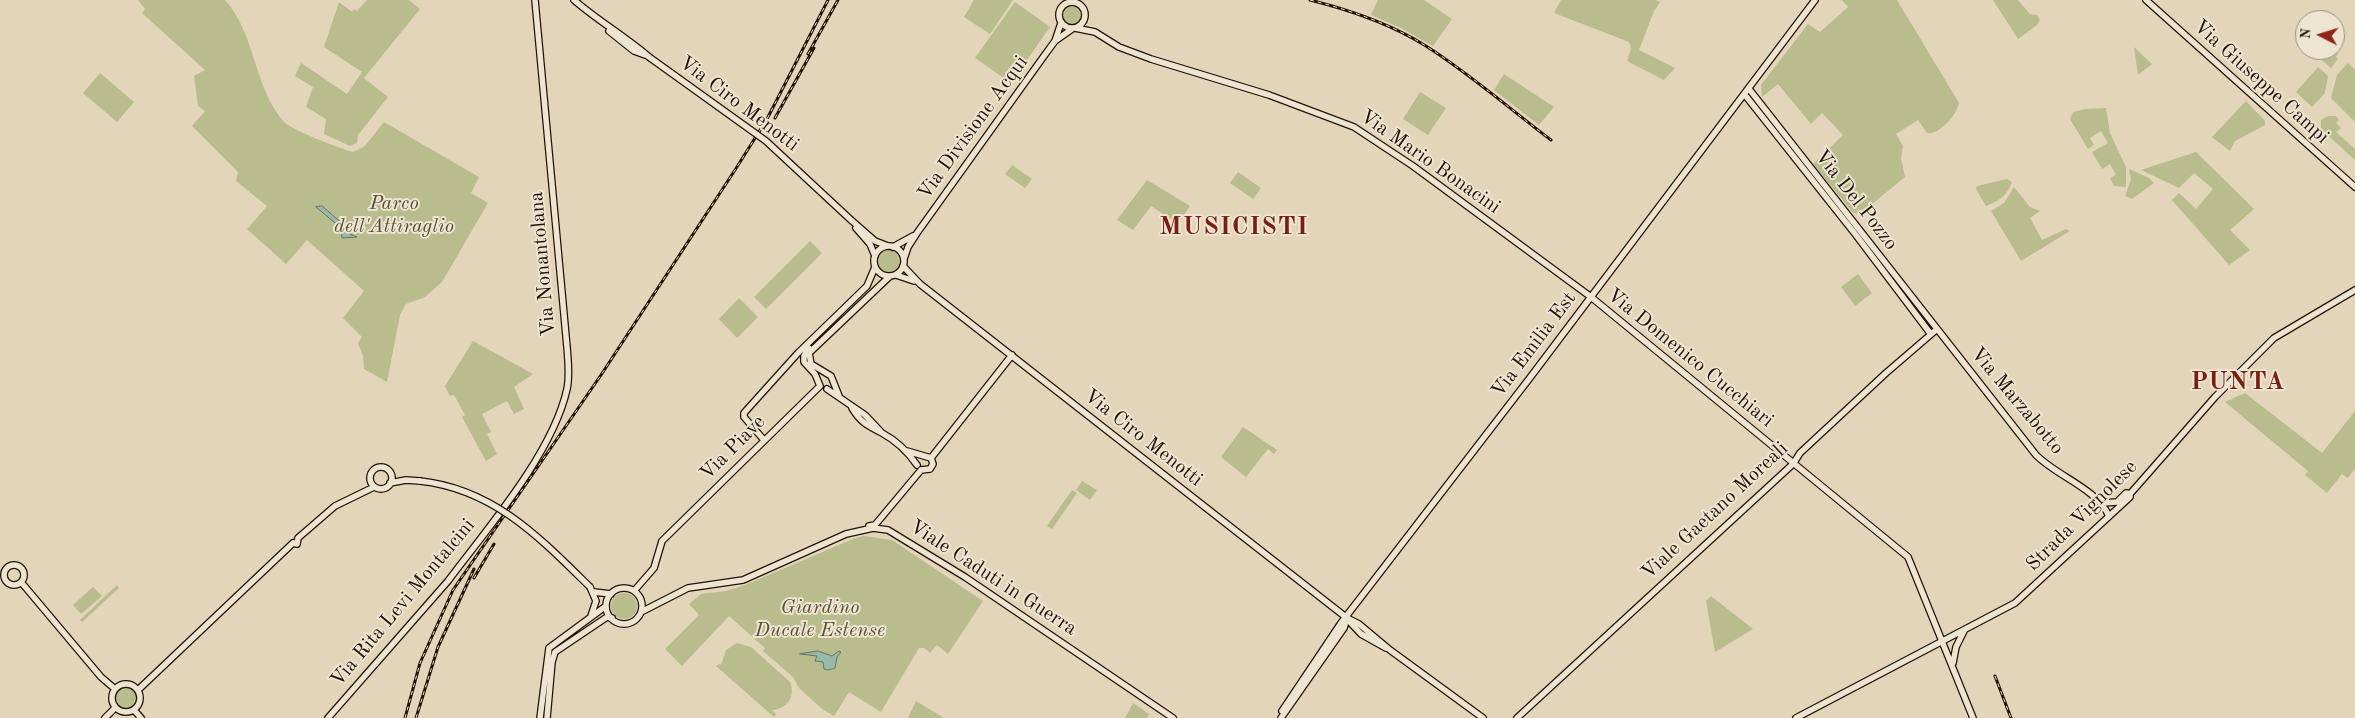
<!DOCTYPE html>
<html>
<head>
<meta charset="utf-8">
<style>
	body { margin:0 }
	#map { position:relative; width:2355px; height:718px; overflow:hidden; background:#e3d5ba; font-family:"Old Standard TT",serif }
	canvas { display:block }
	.north { position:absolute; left:2295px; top:10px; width:50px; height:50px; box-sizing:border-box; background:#ede4d2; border:1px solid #9d9080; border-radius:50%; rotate:275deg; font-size:14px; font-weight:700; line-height:20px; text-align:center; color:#241204 }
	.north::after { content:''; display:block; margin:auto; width:18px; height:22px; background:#8f2418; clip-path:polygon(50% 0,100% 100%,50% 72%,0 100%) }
</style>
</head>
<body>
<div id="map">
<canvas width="2355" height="718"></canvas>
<div class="north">N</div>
</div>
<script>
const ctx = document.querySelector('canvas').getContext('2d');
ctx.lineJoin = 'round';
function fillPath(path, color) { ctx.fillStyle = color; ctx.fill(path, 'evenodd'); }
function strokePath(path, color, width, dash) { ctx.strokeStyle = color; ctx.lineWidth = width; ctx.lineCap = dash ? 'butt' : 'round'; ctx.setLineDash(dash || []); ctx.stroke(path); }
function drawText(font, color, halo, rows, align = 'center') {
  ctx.font = font + ' "Old Standard TT",serif'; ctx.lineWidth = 4; ctx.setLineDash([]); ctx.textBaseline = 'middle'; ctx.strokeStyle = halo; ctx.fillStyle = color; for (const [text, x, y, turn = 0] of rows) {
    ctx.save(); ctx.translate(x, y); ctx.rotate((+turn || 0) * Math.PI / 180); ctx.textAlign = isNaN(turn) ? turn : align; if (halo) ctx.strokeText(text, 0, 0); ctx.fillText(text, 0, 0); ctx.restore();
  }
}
fillPath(new Path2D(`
	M 138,0 L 225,0 C 256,35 253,85 283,121 C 289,129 341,149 353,152 L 365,146 L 384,122 L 479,177 L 471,193 L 488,203 L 442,282 L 425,297 L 406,304 L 400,315 L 387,382 L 364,369 L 363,356 L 358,343 L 362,337 L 343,318 L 364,291 L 307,240 L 286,264 L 247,229 L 267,206 L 236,181 L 238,172 L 192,126 L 205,111 L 198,106 L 194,76 L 205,70 L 142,13 L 145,9 Z
	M 367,0 L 409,0 L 420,9 L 364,78 L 388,97 L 358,135 L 357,143 L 350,146 L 324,134 L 326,119 L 306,107 L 313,87 L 295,76 L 301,63 L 347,94 L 362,72 L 324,47 L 339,2 L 352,12 L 354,9 L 357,11 Z
	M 974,0 L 1013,0 L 990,34 L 964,17 Z
	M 1378,0 L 1424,0 L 1452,19 L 1433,46 L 1401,28 L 1371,15 Z
	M 1561,0 L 1655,0 L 1660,2 L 1654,11 L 1639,50 L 1675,68 L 1664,80 L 1627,61 L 1631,49 L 1629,42 L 1554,13 Z
	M 1842,0 L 1897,0 L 1959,103 C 1957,114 1940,135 1927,133 L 1918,120 L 1896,134 L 1903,146 L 1901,158 L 1905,177 L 1860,214 L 1853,213 L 1813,164 L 1843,135 L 1822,113 L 1811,124 L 1778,84 L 1762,97 L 1761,85 L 1808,24 L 1820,32 L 1848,7 Z
	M 1993,0 L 2018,0 L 2030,14 L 2037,15 L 2040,20 L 2037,25 L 2018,39 Z
	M 1015,2 L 1050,27 L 1011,83 L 975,58 Z
	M1061 15a11 11 0 1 1 22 0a11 11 0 1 1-22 0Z
	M 2335,46 L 2338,53 L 2336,57 L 2338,59 L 2331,68 L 2310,50 L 2335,50 Z
	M 2134,47 L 2152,64 L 2138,75 Z
	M 2348,63 L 2355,70 L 2355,122 L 2331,98 L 2337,75 Z
	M 2318,67 L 2328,76 L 2325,93 L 2312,107 L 2296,92 Z
	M 100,73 L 134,102 L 117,122 L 83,93 Z
	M 1504,74 L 1554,107 L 1539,125 L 1494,90 Z
	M 1420,92 L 1446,108 L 1428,135 L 1403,119 Z
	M 2246,101 L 2265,121 L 2265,125 L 2235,141 L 2230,151 L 2212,137 Z
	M 2106,108 L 2110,133 L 2126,167 L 2126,187 L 2114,186 L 2110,178 L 2116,175 L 2110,164 L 2102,169 L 2092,152 L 2108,143 L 2101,131 L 2090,138 L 2094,145 L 2088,149 L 2070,119 L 2073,112 L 2085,109 Z
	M 2328,116 L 2336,116 L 2339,120 L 2336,123 L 2341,128 L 2336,132 L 2355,149 L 2355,160 L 2321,129 L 2321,120 Z
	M 2196,152 L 2254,209 L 2230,230 L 2250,250 L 2229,265 L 2172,200 L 2179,193 L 2196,209 L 2213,189 L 2194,173 L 2179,188 L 2141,170 Z
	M 1012,165 L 1032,179 L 1025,188 L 1005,174 Z
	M 2129,169 L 2149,178 L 2154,183 L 2132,199 L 2125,196 L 2131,179 Z
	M 1238,172 L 1261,188 L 1253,199 L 1230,183 Z
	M 2007,179 L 2012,182 C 2007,196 1999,201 1986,206 L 1976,189 L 1977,186 Z
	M 1147,180 L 1190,206 L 1178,224 L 1151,206 L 1133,230 L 1117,220 Z
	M 2014,187 L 2030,207 L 2040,211 L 2030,218 L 2042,240 L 2066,229 L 2070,231 L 2021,261 L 1991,211 L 2004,203 Z
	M 810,241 L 822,253 L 766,309 L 754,297 Z
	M878 261a11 11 0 1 1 22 0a11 11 0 1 1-22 0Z
	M 1858,274 L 1872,293 L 1855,306 L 1841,287 Z
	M 739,298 L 758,317 L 737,338 L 719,319 Z
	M 473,341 L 533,374 L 514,387 L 524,409 L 514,414 L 507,401 L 482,414 L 491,432 L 487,434 L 497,454 L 486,461 L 462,417 L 465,415 L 454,395 L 450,396 L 445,386 Z
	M 2245,393 L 2322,453 L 2355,411 L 2355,468 L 2348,478 L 2342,474 L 2327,493 L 2305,475 L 2308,471 L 2225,402 Z
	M 1243,427 L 1277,450 L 1274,454 L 1268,449 L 1246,477 L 1221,457 Z
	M 1082,481 L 1097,490 L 1090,500 L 1076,490 Z
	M 1072,490 L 1077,493 L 1052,529 L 1047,526 Z
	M 864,536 L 892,540 L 983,601 L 948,654 L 937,645 L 930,653 L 924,648 L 919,648 L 881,712 L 849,692 L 834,716 L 822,709 L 799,688 L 793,677 L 763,651 L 765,648 L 729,616 L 682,666 L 665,649 L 699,615 L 689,604 L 701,594 L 726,591 L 745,585 L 853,539 Z
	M 117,585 L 119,588 L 82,622 L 80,620 Z
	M 93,587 L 102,596 L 81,614 L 73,605 Z
	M611 606a13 13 0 1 1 26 0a13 13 0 1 1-26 0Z
	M 1711,596 L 1753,629 L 1715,652 L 1706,601 Z
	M 737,643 L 751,647 L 790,682 C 796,697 787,709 772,710 L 776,714 L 774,717 L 716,666 L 719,664 L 721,665 L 726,650 Z
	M116 698a11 11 0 1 1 22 0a11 11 0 1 1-22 0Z
	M 916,701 L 944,718 L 908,718 Z
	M 1133,703 L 1149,714 L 1147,718 L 1125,718 Z`), '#b9bc8c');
const water = new Path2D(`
	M 322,206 L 344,225 L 345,232 L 357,237 L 342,238 L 341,228 L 316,207 Z
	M 818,651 L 832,656 L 839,651 L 841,652 L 837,657 L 835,668 L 828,670 L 824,669 L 823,662 L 815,661 L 817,656 L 800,654 Z`);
fillPath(water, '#96b9aa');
strokePath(water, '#687668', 1);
const secondary = new Path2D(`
	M 574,0 C 598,21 625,36 649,57
	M 2146,0 L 2355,187
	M1059 15a13 13 0 1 1 26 0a13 13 0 1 1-26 0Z
	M 1075,28 L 1095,32 L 1119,47 L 1151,59 L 1269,95 L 1354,127 L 1413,166 L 1591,297 L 1908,557 L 1973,718
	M 609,31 L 634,51 L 645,55
	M 1055,41 L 1072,29
	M 1749,89 L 2036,455 C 2058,477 2096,488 2109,516
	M 1745,95 L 1856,235 L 1930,333
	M 851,220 L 875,241 L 888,246
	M 856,228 L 870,244 L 875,256
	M874 261a15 15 0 1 1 30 0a15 15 0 1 1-30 0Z
	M 893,247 L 913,236
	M 904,259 L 908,247 L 917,233 L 1044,56 L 1055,41 L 1061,23
	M 903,266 L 920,284 L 1347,618 L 1359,624 L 1390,650 L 1483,718
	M 896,275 L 914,281
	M 809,348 L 804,356 L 804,362 L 815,374 L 820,386
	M 827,389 L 865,415 L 881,432
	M 839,396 L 831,376 L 811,364 L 809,353 L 889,277
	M 852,408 C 860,422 868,426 882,433 C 897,441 908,452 917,465
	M 764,440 L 744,417 L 744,413 L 798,353 L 867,286 L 875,267
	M 907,451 L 931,458
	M 931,458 L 1012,355
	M370 478a11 11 0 1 1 22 0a11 11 0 1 1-22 0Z
	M 921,470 L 930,469 L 933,464 L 931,458
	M 390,483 L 406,480 L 420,481
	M 2103,503 L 2117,502 L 2126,493 L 2130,494
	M 869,526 L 875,525 L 921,470
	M 293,543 L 297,544 L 298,538 L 335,506 L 374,487
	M4 575a10 10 0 1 1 20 0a10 10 0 1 1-20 0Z
	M 21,582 L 101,677 L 115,689
	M 590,587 L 596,601 L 591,616
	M606 606a18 18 0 1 1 36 0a18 18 0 1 1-36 0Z
	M 634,591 L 654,568 L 662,541 L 820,386
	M 594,592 L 611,594
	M 641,612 L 688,588 L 743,580 L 846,534 L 873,528 L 888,530 L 965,577 L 1173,718
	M 1348,620 L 1361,634 L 1386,648
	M 1953,663 L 1956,647 L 1964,631
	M112 698a14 14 0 1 1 28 0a14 14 0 1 1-28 0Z
	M 138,690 L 293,543
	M 134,710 L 141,718
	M 1282,711 L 1341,623 L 1529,379 L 1815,0
	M 105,718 L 115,708
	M 328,718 L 448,581 C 487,529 553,453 567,389 C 570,375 568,361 567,347 L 535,0
	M 540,718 L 549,648 L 606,606
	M 547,718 L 552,662 L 555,652 L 607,617 L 612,618
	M 1281,718 L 1344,628 L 1347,618
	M 1517,718 L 1793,464 L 1800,453 L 1886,373 L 1936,330
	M 1796,718 L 2015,603 L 2130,497 L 2130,494 L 2215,397 L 2274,338 L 2355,290`);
strokePath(secondary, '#241204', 8);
strokePath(secondary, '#ede4d2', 5.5);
const rail = new Path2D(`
	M 1310,0 C 1350,10 1391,24 1426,46 C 1470,74 1510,109 1551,140
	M 808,54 L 838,0
	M 775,118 L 814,48
	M 474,578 L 494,544
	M 1995,676 L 2011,718
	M 405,718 L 420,663 L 453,590 L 601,375 L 735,170 L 767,119 L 828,0
	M 416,718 L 438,647 L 474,569`);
strokePath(rail, '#241204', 3);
strokePath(rail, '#ede4d2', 1, [4]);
const secondaryBridge = new Path2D(`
	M 649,57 L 766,141 L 851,220
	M 420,481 C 494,489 540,538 590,587`);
strokePath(secondaryBridge, '#241204', 8, []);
strokePath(secondaryBridge, '#ede4d2', 5.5);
drawText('20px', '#241204', '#ede4d2', [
	["Via Giuseppe Campi",2261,82,42],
	["Via Ciro Menotti",739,104,37],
	["Via Divisione Acqui",973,128,-54],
	["Via Mario Bonacini",1430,162,35],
	["Via Del Pozzo",1856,200,52],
	["Via Nonantolana",543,264,-95],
	["Via Emilia Est",1534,345,-53],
	["Via Domenico Cucchiari",1690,358,39],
	["Via Marzabotto",2017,401,50],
	["Via Ciro Menotti",1143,438,38],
	["Via Piave",733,448,-45],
	["Viale Gaetano Moreali",1715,511,-43],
	["Strada Vignolese",2082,516,-45],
	["Viale Caduti in Guerra",993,578,33],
	["Via Rita Levi Montalcini",403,603,-50]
]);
drawText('italic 20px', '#584e34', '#ede4d2', [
	["Parco",394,204],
	["dell'Attiraglio",394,227],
	["Giardino",820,608],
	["Ducale Estense",820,631]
]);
ctx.letterSpacing = '1px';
drawText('bold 25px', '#7a1f14', '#ede4d2', [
	["MUSICISTI",1234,227],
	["PUNTA",2238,382]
]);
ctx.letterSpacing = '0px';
</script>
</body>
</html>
